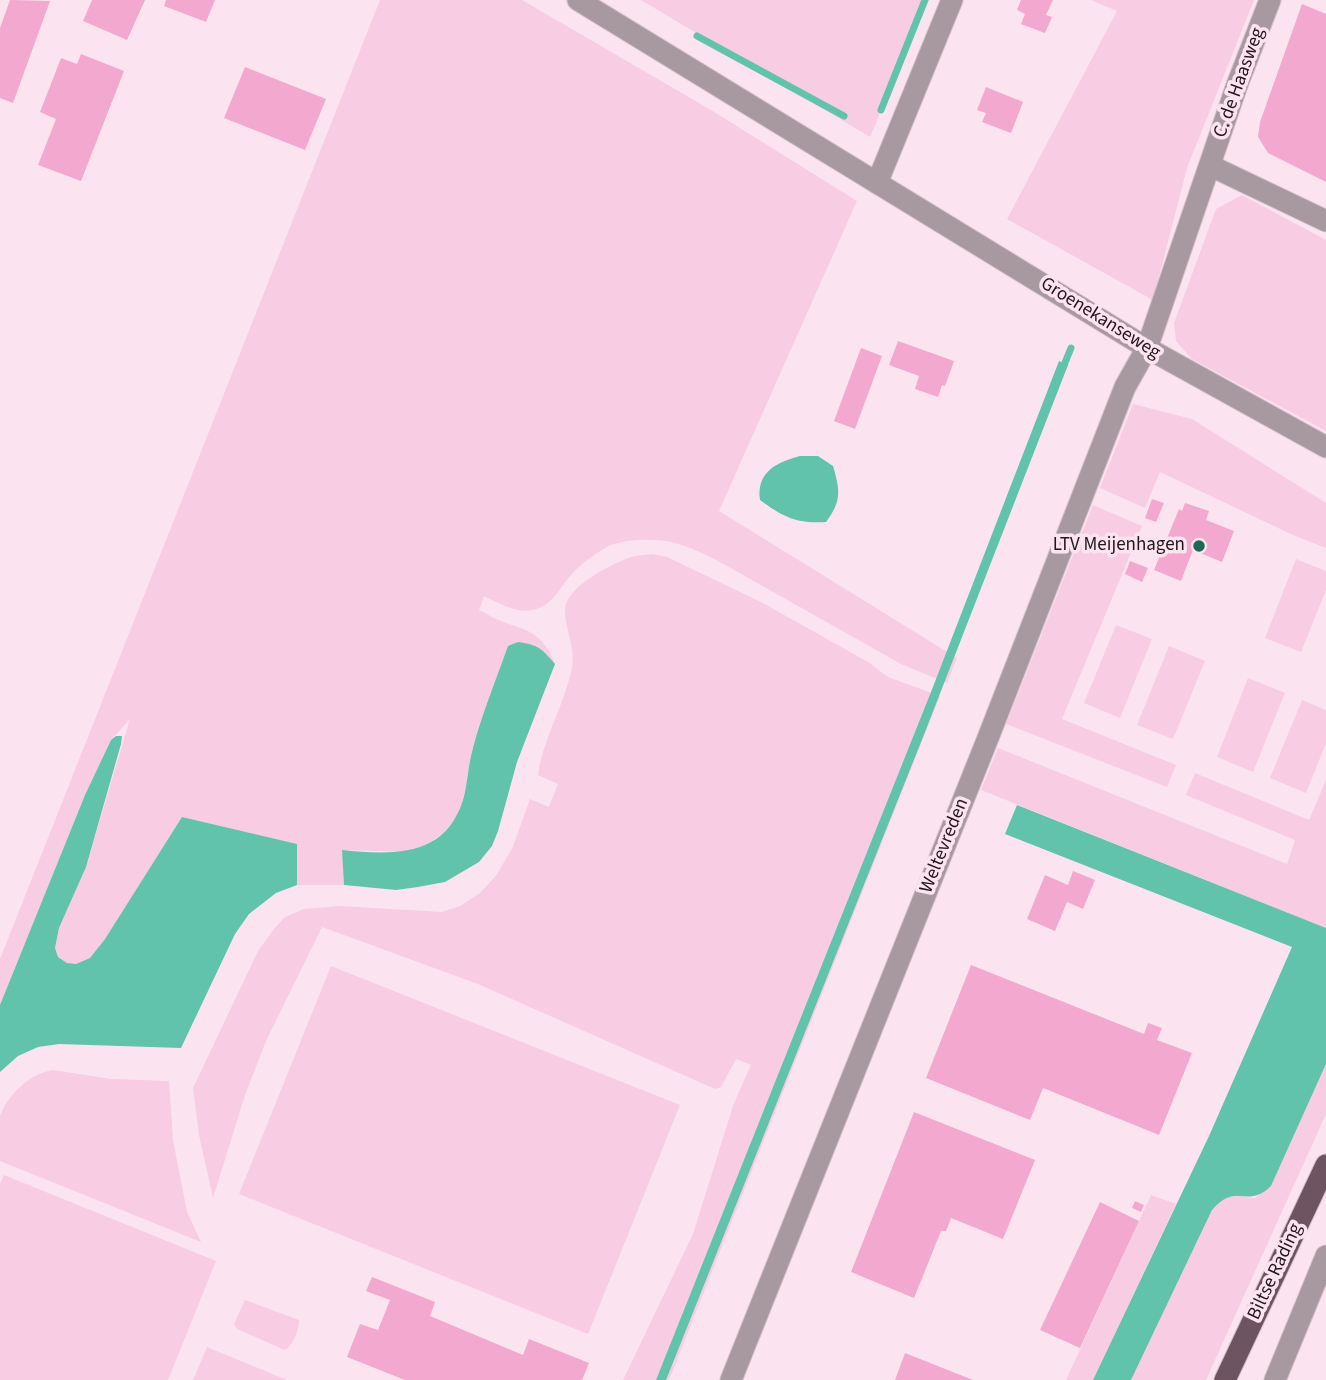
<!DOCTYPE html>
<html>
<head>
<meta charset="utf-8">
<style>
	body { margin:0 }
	canvas { display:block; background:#fbe4ef }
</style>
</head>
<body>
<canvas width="1326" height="1380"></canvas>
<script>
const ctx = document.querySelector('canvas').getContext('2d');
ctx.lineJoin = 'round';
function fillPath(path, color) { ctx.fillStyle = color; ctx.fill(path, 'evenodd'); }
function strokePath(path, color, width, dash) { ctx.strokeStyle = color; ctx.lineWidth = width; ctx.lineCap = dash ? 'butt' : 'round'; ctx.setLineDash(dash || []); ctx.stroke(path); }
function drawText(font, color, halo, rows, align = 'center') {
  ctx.font = font + ' "Source Sans 3",sans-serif'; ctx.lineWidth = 7; ctx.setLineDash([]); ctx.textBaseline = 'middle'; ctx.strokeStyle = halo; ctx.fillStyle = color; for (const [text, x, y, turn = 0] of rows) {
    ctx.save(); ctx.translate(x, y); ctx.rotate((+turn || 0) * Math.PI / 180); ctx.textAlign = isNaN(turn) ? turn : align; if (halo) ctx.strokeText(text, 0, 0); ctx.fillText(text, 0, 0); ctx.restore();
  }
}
fillPath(new Path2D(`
	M 380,0 L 522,0 L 711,110 L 857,201 L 719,511 L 957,658 L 947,683 L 901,664 L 720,562 C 706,555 691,547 675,543 C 658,538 628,539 611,545 C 598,551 582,563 572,574 C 561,585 555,602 539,608 C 519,616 501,604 484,596 L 479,611 L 482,611 C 512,632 539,621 555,664 L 553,663 L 472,750 L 469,774 L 462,803 L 456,818 L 444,832 L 431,842 L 410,852 L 343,850 L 344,885 L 297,885 L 296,844 L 182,817 L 105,939 L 90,958 L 76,964 L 67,963 L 58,957 L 55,948 L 59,928 L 86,867 L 130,719 L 111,740 L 85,795 L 0,1005 L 0,959 Z
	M 641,0 L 927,0 L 870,137 Z
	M 1091,0 L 1254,0 L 1187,168 L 1153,300 L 1007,219 L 1117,11 Z
	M 1242,195 L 1326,240 L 1326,431 L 1192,359 L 1176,341 L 1174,323 L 1216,209 Z
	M 1133,404 L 1192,419 L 1326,503 L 1326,548 L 1293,535 L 1160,472 L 1145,508 L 1100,488 Z
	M 1093,505 L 1142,526 L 1062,719 L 1176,765 L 1167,787 L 1006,724 Z
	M 652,554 L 667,557 L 761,602 L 868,662 L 888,677 L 940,696 L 669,1380 L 623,1380 L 693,1234 L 734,1103 L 751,1065 L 736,1059 L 721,1087 L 715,1089 L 478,984 L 322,927 L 266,1041 L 245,1095 L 213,1198 L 199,1135 L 193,1088 L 258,951 L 274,929 L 285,917 L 304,909 L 340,906 L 442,912 L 460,906 L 480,893 L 495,877 L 512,849 L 530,799 L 549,807 L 558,784 L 538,775 C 543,738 565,704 572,667 C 576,648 564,627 565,609 C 567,587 608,566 626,559 C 634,555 644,555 652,554 Z
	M 1296,559 L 1326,571 L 1326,590 L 1301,652 L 1265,638 Z
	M 1116,625 L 1152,639 L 1120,718 L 1084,703 Z
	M 1169,646 L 1205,661 L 1173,739 L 1137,725 Z
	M 1248,678 L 1285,693 L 1253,772 L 1217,757 Z
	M 1302,700 L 1326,710 L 1326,743 L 1306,793 L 1270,778 Z
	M 998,748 L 1287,864 L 1295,840 L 1186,795 L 1195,773 L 1309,820 L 1326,780 L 1326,928 L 981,790 Z
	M 331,966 L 680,1105 L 588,1334 L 239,1194 Z
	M 1326,1064 L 1326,1114 L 1206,1380 L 1131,1380 L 1212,1210 C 1227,1192 1233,1196 1255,1198 L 1271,1186 Z
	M 53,1070 L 111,1079 L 169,1081 L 173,1140 L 187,1212 L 201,1242 L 0,1161 C 0,1148 0,1128 0,1116 C 8,1094 31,1073 53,1070 Z
	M 4,1175 L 216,1261 L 168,1380 L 0,1380 L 0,1184 Z
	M 1151,1195 L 1176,1204 L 1093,1380 L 1066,1380 Z
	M 245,1300 L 299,1320 C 299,1330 294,1344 285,1350 L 237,1329 L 234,1324 Z
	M 207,1347 L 287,1380 L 193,1380 Z`), '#f8cce2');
fillPath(new Path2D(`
	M 1059,361 L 1068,365 L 925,732 L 666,1380 L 656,1380 L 931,692 Z
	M 800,456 L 818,456 L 833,466 C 840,490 842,501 826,522 C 797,524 783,517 760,500 C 756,472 777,462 800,456 Z
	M 518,642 C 539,645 542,649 555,664 L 517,762 L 498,831 L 492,846 L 479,862 L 445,882 L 418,887 L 396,890 L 344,885 L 342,850 C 392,855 445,858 463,800 C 468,783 468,765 473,748 C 482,714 496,680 508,646 Z
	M 116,736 L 122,736 L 121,744 L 86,867 L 59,928 L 55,948 L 58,957 L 67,963 L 76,964 L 90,958 L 105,939 L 182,817 L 297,844 L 297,885 L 276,893 L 249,914 L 235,934 L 181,1048 L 59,1044 L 38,1047 L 18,1056 L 0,1072 L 0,1005 L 85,795 L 111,740 Z
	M 1017,805 L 1326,928 L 1326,1064 L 1271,1186 C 1246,1210 1237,1181 1212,1210 L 1131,1380 L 1093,1380 L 1209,1136 L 1292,947 L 1005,834 Z`), '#61c3ab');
strokePath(new Path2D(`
	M 697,36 L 844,116
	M 881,110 L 925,0
	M 1062,370 L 1071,348`), '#61c3ab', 7);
fillPath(new Path2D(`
	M 10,0 L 50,1 L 13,103 L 0,98 L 0,28 Z
	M 92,0 L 145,0 L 127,40 L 83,21 Z
	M 166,0 L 215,0 L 206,22 L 164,6 Z
	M 1021,0 L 1053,0 L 1046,15 L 1052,17 L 1045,33 L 1021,24 L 1025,14 L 1017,10 Z
	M 1302,4 L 1326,14 L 1326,182 L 1268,153 L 1258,137 L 1260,122 Z
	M 81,54 L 124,71 L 81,181 L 38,165 L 56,119 L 40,112 L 61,58 L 77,64 Z
	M 245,67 L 326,99 L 305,150 L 224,118 Z
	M 986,87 L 1023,102 L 1011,133 L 982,122 L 986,113 L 977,110 Z
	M 898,341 L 954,361 L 945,386 L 942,385 L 938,397 L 915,389 L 919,376 L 889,365 Z
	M 861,348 L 882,356 L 855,429 L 834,421 Z
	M 1152,499 L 1164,503 L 1156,522 L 1145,518 Z
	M 1185,503 L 1209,511 L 1206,520 L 1234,531 L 1222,562 L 1193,550 L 1181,581 L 1154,570 L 1179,509 L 1182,511 Z
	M 1130,561 L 1148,568 L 1142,582 L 1125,574 Z
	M 1073,871 L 1095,880 L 1083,909 L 1067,902 L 1055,931 L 1027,919 L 1045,875 L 1068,885 Z
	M 971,965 L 1144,1034 L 1148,1023 L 1162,1028 L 1157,1040 L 1192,1053 L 1159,1135 L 1043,1088 L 1030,1120 L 926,1078 Z
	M 914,1112 L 1035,1160 L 1003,1239 L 951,1218 L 946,1231 L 941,1231 L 914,1298 L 851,1272 Z
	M 1135,1201 L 1144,1205 L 1141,1212 L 1132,1208 Z
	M 1100,1202 L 1139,1221 L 1080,1348 L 1040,1330 Z
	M 372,1277 L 435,1302 L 430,1316 L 523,1355 L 529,1339 L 589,1363 L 582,1380 L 405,1380 L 347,1357 L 360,1324 L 378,1330 L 390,1300 L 366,1291 Z
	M 905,1353 L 973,1380 L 895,1380 Z`), '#f3a9cf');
const minor = new Path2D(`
	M 578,0 L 1147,348 L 1326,447
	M 1211,166 L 1326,221
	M 877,183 L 952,0
	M 731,1380 L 988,738 L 1125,387 L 1147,348 L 1237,85 L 1270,0
	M 1275,1380 L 1326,1256`);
const major = new Path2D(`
	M 1225,1380 L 1326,1165`);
strokePath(minor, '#d4bfc9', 23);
strokePath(major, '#d4bfc9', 23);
strokePath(minor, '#a8989f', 21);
strokePath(major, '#6e5461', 21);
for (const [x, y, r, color] of [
	[1199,546,7,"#216556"]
]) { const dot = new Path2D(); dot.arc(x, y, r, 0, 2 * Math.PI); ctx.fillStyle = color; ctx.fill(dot); strokePath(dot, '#fbe4ef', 2.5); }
drawText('19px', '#23171d', '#fbe4ef', [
	["C. de Haasweg",1240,83,-70],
	["Groenekanseweg",1100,319,32],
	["Weltevreden",945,846,-68],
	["Biltse Rading",1276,1272,-65]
]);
drawText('19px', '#23171d', '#fbe4ef', [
	["LTV Meijenhagen",1185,546]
], 'right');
</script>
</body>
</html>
